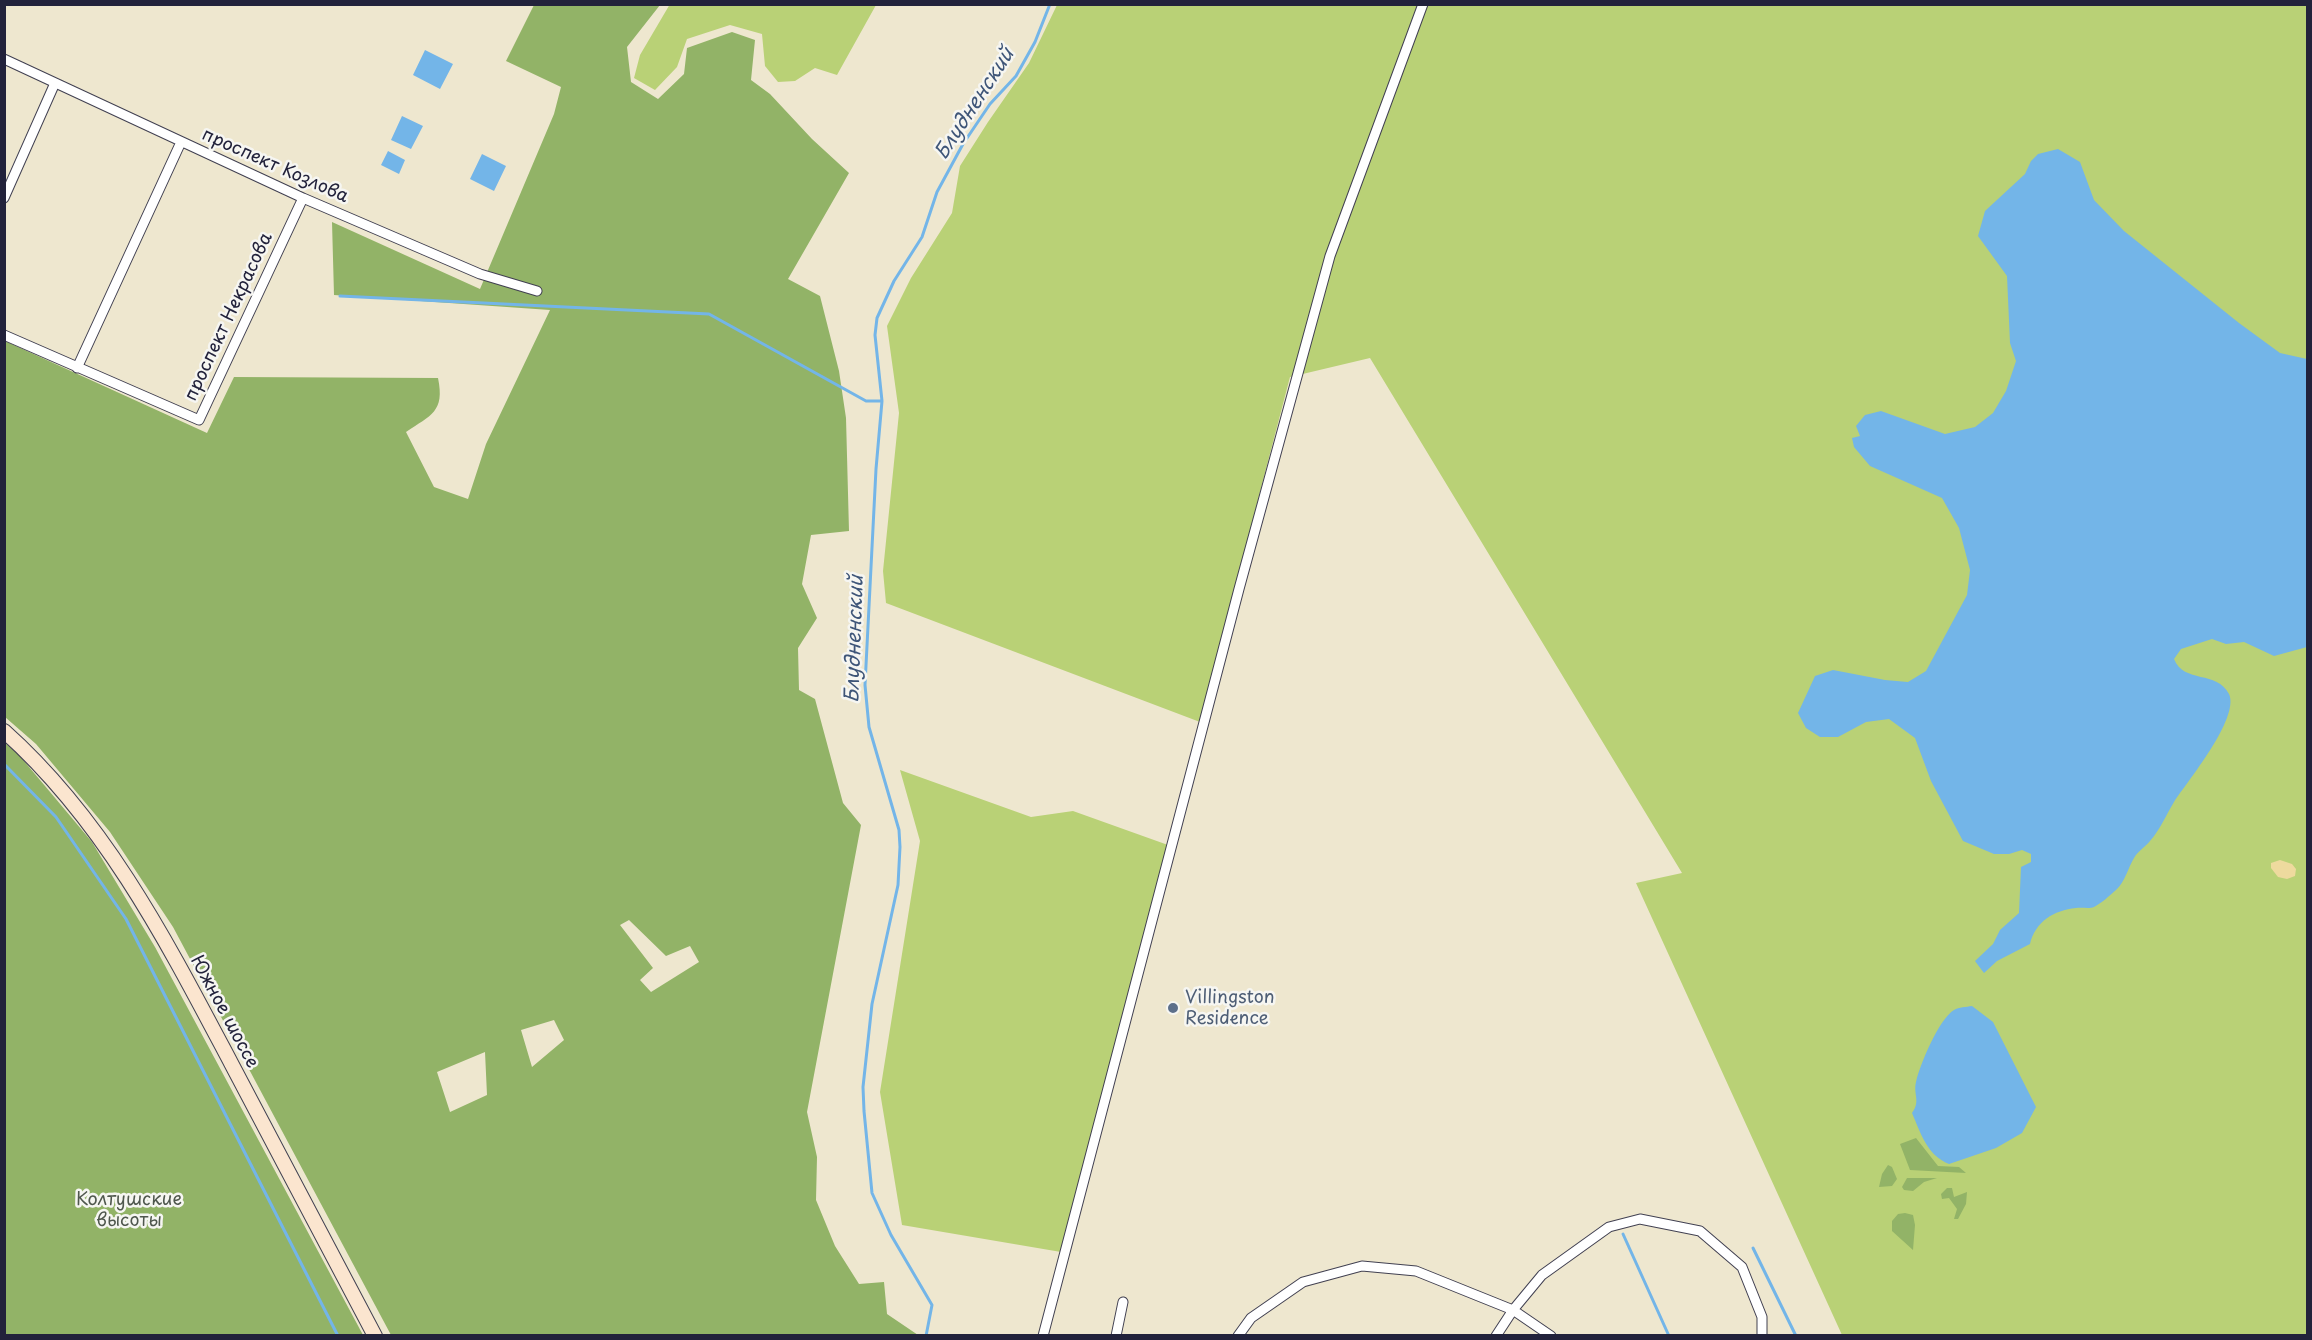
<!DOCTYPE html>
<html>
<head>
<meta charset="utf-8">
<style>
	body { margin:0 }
	#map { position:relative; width:2312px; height:1340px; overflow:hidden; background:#eee7cf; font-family:"Playpen Sans",sans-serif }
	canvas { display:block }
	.frame { position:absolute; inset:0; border:6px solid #22223b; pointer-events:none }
</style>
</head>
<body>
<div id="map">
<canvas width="2312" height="1340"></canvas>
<div class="frame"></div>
</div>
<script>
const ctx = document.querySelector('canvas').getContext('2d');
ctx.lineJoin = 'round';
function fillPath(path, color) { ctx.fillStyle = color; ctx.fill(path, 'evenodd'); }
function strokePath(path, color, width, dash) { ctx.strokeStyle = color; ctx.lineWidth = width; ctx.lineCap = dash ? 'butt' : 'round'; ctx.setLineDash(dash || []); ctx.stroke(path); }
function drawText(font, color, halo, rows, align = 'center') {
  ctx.font = font + ' "Playpen Sans",sans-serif'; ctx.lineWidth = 5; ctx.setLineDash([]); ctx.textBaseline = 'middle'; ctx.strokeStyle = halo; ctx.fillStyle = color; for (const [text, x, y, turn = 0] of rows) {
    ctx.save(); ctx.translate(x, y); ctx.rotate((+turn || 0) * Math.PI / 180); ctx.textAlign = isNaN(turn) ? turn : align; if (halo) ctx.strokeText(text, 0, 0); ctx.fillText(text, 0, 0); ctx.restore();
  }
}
fillPath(new Path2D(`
	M 670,4 L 876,4 L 876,5 L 837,75 L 815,68 L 795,81 L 778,82 L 765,66 L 762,34 L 730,25 L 687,39 L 677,67 L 655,90 L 634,78 L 640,55 Z
	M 1057,5 L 2307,5 L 2307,1335 L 1842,1335 L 1636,883 L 1682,873 L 1370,358 L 1290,377 L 1200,722 L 886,603 L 883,571 L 899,413 L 887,326 L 911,278 L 952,213 L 960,166 L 988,122 L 1029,63 Z
	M 900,770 L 1031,817 L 1073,811 L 1168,845 L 1061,1252 L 902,1225 L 880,1092 L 920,841 Z`), '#b9d176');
fillPath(new Path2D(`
	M 534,5 L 660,5 L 627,47 L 631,82 L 658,99 L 684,74 L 687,48 L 732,32 L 755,40 L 751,80 L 770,94 L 812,139 L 849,173 L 788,279 L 820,296 L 839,371 L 846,418 L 849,531 L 811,535 L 802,584 L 817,618 L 798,648 L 799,690 L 815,699 L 843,803 L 861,825 L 807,1112 L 817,1157 L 816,1200 L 835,1246 L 859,1284 L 884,1282 L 887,1314 L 918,1335 L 391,1335 L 173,927 L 110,832 L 36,744 L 5,717 L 5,341 L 207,433 L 234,377 L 438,378 C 445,412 431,415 406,432 L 434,487 L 468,499 L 486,444 L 550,310 L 334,295 L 332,222 L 480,289 L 554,114 L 561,87 L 506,61 ZM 629,920 L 666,956 L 690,946 L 699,962 L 651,992 L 640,980 L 653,968 L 620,925 ZM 554,1020 L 564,1040 L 532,1067 L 521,1030 ZM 485,1052 L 487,1095 L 450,1112 L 437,1072 Z
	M 5,743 L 19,755 L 92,842 L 155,947 L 363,1335 L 5,1335 Z
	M 1916,1138 L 1938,1166 L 1959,1167 L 1966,1173 L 1910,1170 L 1900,1144 Z
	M 1888,1165 L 1892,1167 L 1897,1179 L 1892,1186 L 1879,1187 L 1882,1174 Z
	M 1907,1178 L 1937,1178 L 1924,1182 L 1913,1191 L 1904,1190 L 1902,1187 Z
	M 1947,1188 L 1952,1188 L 1954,1197 L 1967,1192 L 1966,1204 L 1958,1219 L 1954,1219 L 1957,1209 L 1949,1198 L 1942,1199 L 1941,1194 Z
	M 1905,1213 L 1913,1215 L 1915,1225 L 1913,1250 L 1892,1231 L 1892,1221 L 1898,1214 Z`), '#92b367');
fillPath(new Path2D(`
	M 2280,860 L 2292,864 L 2296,869 L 2295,876 L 2287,879 L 2278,877 L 2271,868 L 2271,863 Z`), '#eeda9e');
fillPath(new Path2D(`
	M 425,50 L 453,64 L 440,89 L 413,75 Z
	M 402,116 L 423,126 L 411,149 L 391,140 Z
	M 2058,149 L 2080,162 L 2094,200 L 2124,231 L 2239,323 L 2280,353 L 2307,359 L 2307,647 L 2274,656 L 2244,642 L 2226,644 L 2212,639 L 2181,649 L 2174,659 C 2184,684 2217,670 2229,694 C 2240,718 2187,782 2174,802 C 2166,815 2160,830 2150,841 C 2145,847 2138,851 2134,858 C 2128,868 2125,882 2116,890 C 2110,895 2102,903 2094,907 C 2089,909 2082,907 2076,908 C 2054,910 2035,922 2030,944 L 1997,961 L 1984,973 L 1975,961 L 1993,944 L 2000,930 L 2019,913 L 2021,867 L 2031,862 L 2031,854 L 2022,850 L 2009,854 L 1994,854 L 1963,841 L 1931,781 L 1915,738 L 1889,719 L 1866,722 L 1838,737 L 1820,737 L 1806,728 L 1798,713 L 1815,676 L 1833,670 L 1885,680 L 1908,682 L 1926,671 L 1967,595 L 1970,570 L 1959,528 L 1942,498 L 1870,466 L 1854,447 L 1852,438 L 1860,436 L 1856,426 L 1865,415 L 1881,411 L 1945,434 L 1975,427 L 1993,413 L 2006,391 L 2016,361 L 2010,343 L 2007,276 L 1978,236 L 1985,211 L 2025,174 L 2031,161 L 2038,154 Z
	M 388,151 L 405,160 L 399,174 L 381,165 Z
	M 482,154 L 506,166 L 494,191 L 470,179 Z
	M 1972,1006 L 1993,1022 L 2036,1107 L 2022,1133 L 1996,1148 L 1949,1164 C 1927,1155 1921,1134 1912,1113 C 1921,1101 1913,1094 1916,1082 C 1920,1064 1939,1019 1954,1010 C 1959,1007 1966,1007 1972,1006 Z`), '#73b5e8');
strokePath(new Path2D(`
	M 340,296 L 709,314 L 866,401 L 882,401
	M 4,764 L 56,817 L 126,919 L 338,1336
	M 1623,1234 L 1669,1336
	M 1753,1248 L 1796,1336
	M 926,1336 L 932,1305 L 891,1235 L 872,1193 L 864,1111 L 863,1087 L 872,1004 L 898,885 L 900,847 L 899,830 L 869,727 L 865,685 L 876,469 L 882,401 L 875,335 L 877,318 L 894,281 L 922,237 L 937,192 L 963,144 L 990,104 L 1016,76 L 1035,42 L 1050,4`), '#73b5e8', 3);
const street = new Path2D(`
	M 4,59 L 303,198 L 480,274 L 537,291
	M 4,198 L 55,83
	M 4,335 L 199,420 L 303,198
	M 77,368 L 181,142
	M 1043,1336 L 1239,589 L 1330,256 L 1423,4
	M 1116,1336 L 1123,1302
	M 1238,1336 L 1251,1318 L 1303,1282 L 1362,1266 L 1416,1271 L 1513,1310 L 1551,1336
	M 1496,1336 L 1513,1310 L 1542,1275 L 1609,1227 L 1640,1219 L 1700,1231 L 1742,1267 L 1762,1317 L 1762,1336`);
const secondary = new Path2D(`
	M 4,731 C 106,822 168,944 231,1063 C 279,1154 327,1245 375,1336`);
strokePath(street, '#414051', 11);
strokePath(secondary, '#414051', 16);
strokePath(street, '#fff', 9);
strokePath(secondary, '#fbe5cf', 14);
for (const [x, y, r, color] of [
	[1173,1008,6,"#5c6f8a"]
]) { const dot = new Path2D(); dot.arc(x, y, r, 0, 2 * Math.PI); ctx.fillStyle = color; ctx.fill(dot); strokePath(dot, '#f6f6f2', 2); }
drawText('18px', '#22223b', '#f6f6f2', [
	["проспект Козлова",275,166,24],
	["проспект Некрасова",229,317,-65],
	["Южное шоссе",224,1012,62]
]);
drawText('18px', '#4e5e75', '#f6f6f2', [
	["Villingston",1185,998],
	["Residence",1185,1019]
], 'left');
drawText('18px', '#4f574d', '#f6f6f2', [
	["Колтушские",129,1200],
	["высоты",129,1221]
]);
drawText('italic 20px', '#3e5578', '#f6f6f2', [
	["Блудненский",975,104,-57],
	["Блудненский",855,639,-88]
]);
</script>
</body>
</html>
